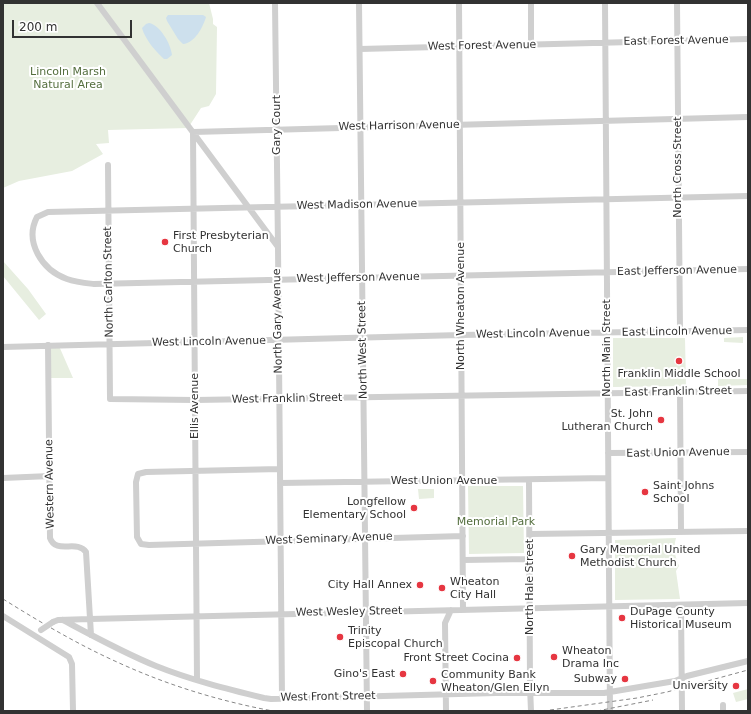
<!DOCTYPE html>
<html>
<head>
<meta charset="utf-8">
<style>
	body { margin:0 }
	#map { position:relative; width:751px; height:714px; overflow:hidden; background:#fff; font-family:"DejaVu Sans",sans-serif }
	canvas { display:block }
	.frame { position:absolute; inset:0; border:4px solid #323232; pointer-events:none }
	.scale { position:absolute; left:12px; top:20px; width:120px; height:18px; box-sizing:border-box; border:2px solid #323232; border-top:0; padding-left:5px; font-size:12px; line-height:14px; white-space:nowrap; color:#323232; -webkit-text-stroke:3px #fff; paint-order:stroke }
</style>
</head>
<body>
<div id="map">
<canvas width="751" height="714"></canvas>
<div class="frame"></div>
<div class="scale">200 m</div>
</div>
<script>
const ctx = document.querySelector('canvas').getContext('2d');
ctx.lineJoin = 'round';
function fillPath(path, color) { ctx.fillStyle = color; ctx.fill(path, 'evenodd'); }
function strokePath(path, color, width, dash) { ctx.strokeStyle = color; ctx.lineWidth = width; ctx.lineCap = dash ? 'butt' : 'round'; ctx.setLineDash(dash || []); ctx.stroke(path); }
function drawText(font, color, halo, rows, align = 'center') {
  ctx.font = font + ' "DejaVu Sans",sans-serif'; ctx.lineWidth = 4; ctx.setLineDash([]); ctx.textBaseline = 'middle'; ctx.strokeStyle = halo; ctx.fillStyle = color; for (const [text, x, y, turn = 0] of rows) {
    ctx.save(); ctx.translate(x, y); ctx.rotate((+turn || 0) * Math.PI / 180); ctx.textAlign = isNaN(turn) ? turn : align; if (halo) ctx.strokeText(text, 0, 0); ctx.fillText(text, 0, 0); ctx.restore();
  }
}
fillPath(new Path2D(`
	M 5,3 L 209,3 L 213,19 L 213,24 L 217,27 L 216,94 L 209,106 L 201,108 L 188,128 L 108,130 L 109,143 L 96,144 L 103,154 L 72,171 L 19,181 L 3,188 L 3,6 Z
	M 3,261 L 28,289 L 46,314 L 39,320 L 3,276 Z
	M 743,337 L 743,343 L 724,342 L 724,338 Z
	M 613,338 L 685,338 L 686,386 L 613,387 Z
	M 59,346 L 73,378 L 50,378 L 50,347 Z
	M 718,379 L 748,379 L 748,385 L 718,386 Z
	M 468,486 L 523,486 L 524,553 L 469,554 Z
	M 418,489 L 434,489 L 434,498 L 419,499 Z
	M 676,538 C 673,548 675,556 679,566 L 676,571 L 680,599 L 615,600 L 615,540 Z
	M 748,689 L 748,699 L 736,702 L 733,693 Z`), '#e7eee0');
fillPath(new Path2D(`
	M 168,15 L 203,15 L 206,17 C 203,27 195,43 183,44 L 178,39 L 167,21 L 166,18 Z
	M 149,23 C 160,25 171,44 172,55 L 167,59 L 164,59 C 155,51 145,39 142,28 L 146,24 Z`), '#cde0ed');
strokePath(new Path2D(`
	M 3,5 L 4,3`), '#cde0ed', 1);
strokePath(new Path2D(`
	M 97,3 L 278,247 L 282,698
	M 275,3 L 278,247
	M 359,3 L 367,711
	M 459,3 L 463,610
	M 531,3 L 531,44
	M 605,3 L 610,711
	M 677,3 L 680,331
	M 360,49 L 748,39
	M 193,132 L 748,117
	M 193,132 L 197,680
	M 108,165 L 110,399 L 195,400 L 748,391
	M 748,196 L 48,212 L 37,217 C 24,242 42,270 67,279 C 75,282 85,283 94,284 L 748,269
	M 48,345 L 50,538 C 56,555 77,539 86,552 L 91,635
	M 3,347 L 461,335 L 748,330
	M 680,392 L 681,531
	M 608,453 L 748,452
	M 280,469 L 146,472 L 138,474 L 136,482 L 137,537 L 141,544 L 149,545 L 463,536
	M 3,478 L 50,476
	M 529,480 L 530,687 L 531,711
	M 280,483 L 608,478
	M 530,534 L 748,531
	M 463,560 L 529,559
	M 681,605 L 682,711
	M 3,616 L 69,657 L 72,664 L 73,711
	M 63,620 C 93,636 124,653 156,666 C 191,680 227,689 264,698 L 271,699 L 496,693 L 604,693 L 675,681 L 687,676 L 748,661
	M 53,622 L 58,620 L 90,619 L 748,603
	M 446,711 L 445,623 L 451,610
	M 723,711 L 723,705`), '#cfcfcf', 6);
strokePath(new Path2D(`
	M 3,599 C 40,622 77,644 117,662 C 167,685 219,701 273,711
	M 543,711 L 637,698 L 667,692 L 748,670
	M 597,711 L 653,700`), '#878787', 1, [4, 3]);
strokePath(new Path2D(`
	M 41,630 L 53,622`), '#cfcfcf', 6);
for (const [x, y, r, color] of [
	[165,242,4,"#e63641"],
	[679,361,4,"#e63641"],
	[661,420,4,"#e63641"],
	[645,492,4,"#e63641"],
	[414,508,4,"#e63641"],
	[572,556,4,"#e63641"],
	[420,585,4,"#e63641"],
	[442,588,4,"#e63641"],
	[622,618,4,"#e63641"],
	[340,637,4,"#e63641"],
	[554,657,4,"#e63641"],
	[517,658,4,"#e63641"],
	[403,674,4,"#e63641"],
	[625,679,4,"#e63641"],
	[433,681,4,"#e63641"],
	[736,686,4,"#e63641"]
]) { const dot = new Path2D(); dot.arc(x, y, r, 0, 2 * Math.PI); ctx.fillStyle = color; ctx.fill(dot); strokePath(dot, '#fff', 1.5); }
drawText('11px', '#323232', '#fff', [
	["East Forest Avenue",676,41,-1],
	["West Forest Avenue",482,46,-1],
	["Gary Court",277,125,-90],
	["West Harrison Avenue",399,126,-1],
	["North Cross Street",678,167,-90],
	["West Madison Avenue",357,205,-1],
	["East Jefferson Avenue",677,271,-1],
	["West Jefferson Avenue",358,278,-1],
	["North Carlton Street",109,282,-91],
	["North Wheaton Avenue",461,306,-90],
	["North Gary Avenue",278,321,-91],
	["East Lincoln Avenue",677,332,-1],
	["West Lincoln Avenue",533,334,-1],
	["West Lincoln Avenue",209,342,-1],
	["North Main Street",607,348,-90],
	["North West Street",363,350,-91],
	["East Franklin Street",678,392,-1],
	["West Franklin Street",287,399,-1],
	["Ellis Avenue",195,406,-90],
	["East Union Avenue",678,453,-1],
	["West Union Avenue",444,481],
	["Western Avenue",50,484,-91],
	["West Seminary Avenue",329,539,-2],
	["North Hale Street",530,587,-90],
	["West Wesley Street",349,612,-1],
	["West Front Street",328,697,-1]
]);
drawText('11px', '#546e3e', '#fff', [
	["Lincoln Marsh",68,72],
	["Natural Area",68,85],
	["Memorial Park",496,522]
]);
drawText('11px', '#323232', '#fff', [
	["First Presbyterian",173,236],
	["Church",173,249],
	["Franklin Middle School",679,374,"center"],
	["St. John",653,414,"right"],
	["Lutheran Church",653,427,"right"],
	["Saint Johns",653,486],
	["School",653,499],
	["Longfellow",406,502,"right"],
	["Elementary School",406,515,"right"],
	["Gary Memorial United",580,550],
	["Methodist Church",580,563],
	["Wheaton",450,582],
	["City Hall",450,595],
	["City Hall Annex",412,585,"right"],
	["DuPage County",630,612],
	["Historical Museum",630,625],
	["Trinity",348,631],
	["Episcopal Church",348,644],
	["Wheaton",562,651],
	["Drama Inc",562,664],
	["Front Street Cocina",509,658,"right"],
	["Gino's East",395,674,"right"],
	["Community Bank",441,675],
	["Wheaton/Glen Ellyn",441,688],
	["Subway",617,679,"right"],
	["University",728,686,"right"]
], 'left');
</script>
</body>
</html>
